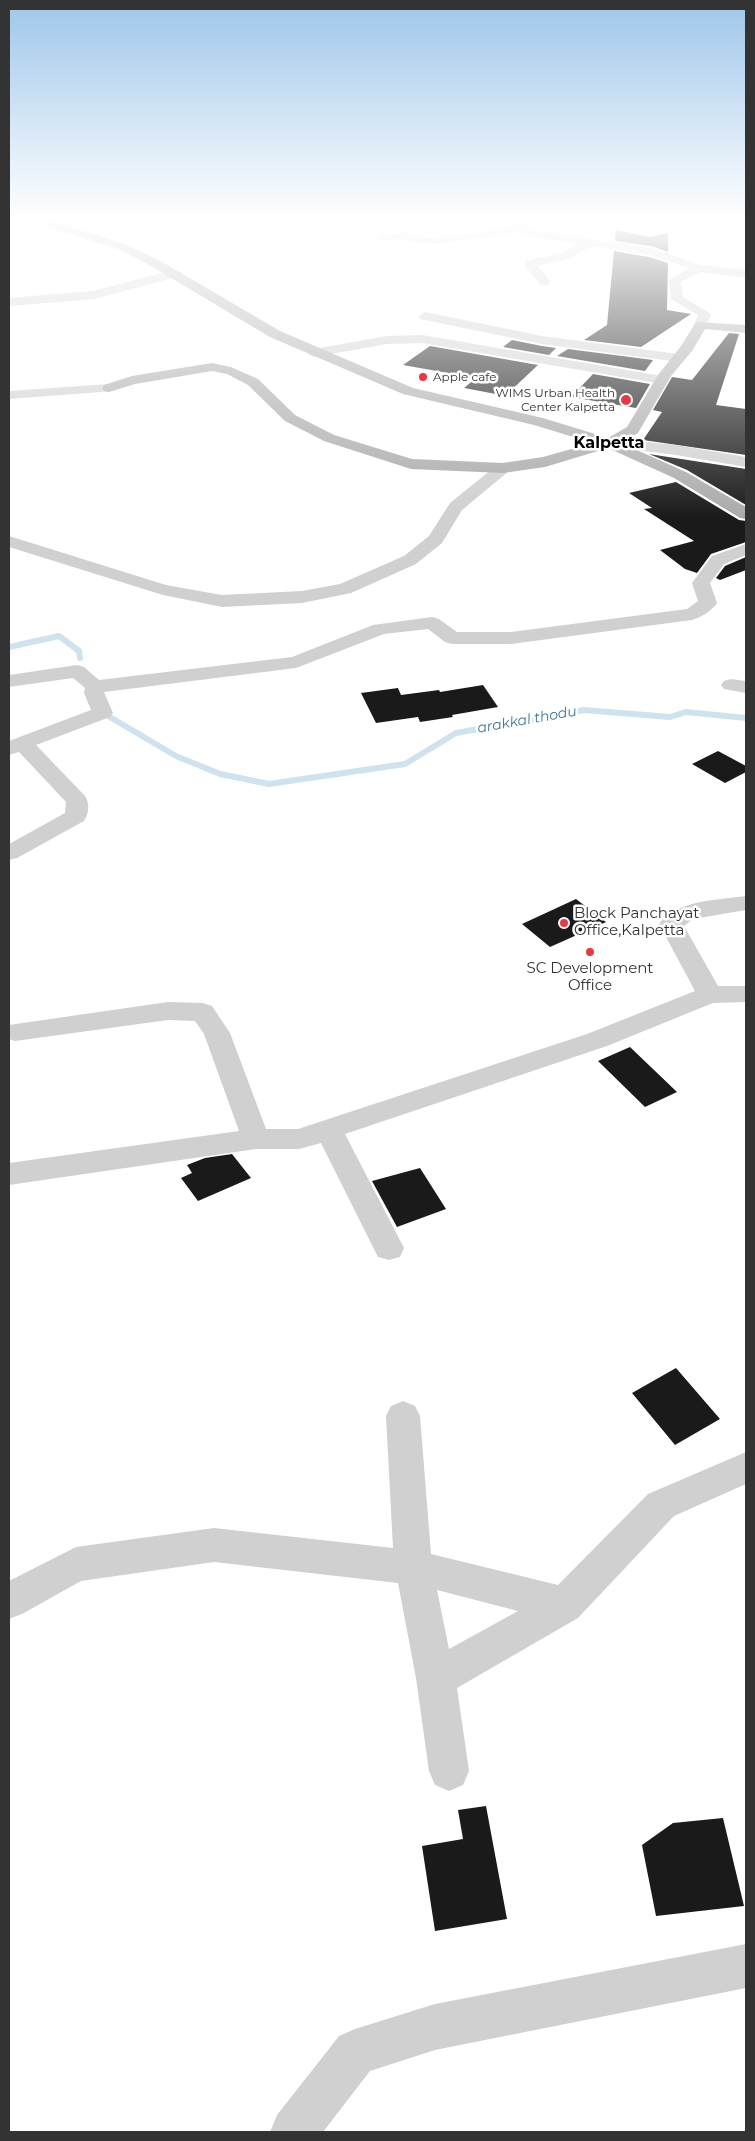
<!DOCTYPE html>
<html>
<head>
<meta charset="utf-8">
<style>
	body { margin:0 }
	#map { position:relative; width:755px; height:2141px; overflow:hidden; background:#fff; font-family:Montserrat,sans-serif }
	canvas { display:block }
	.frame { position:absolute; inset:0; border:10px solid #333; pointer-events:none }
</style>
</head>
<body>
<div id="map">
<canvas width="755" height="2141"></canvas>
<div class="frame"></div>
</div>
<script>
const ctx = document.querySelector('canvas').getContext('2d');
ctx.lineJoin = 'round';
function strokePath(path, color, width, dash) { ctx.strokeStyle = color; ctx.lineWidth = width; ctx.lineCap = dash ? 'butt' : 'round'; ctx.setLineDash(dash || []); ctx.stroke(path); }
function fillPath(path, color) { ctx.fillStyle = color; ctx.fill(path, 'evenodd'); }
function drawText(font, color, halo, rows, align = 'center') {
  ctx.font = font + ' Montserrat,sans-serif'; ctx.lineWidth = 5; ctx.setLineDash([]); ctx.textBaseline = 'middle'; ctx.strokeStyle = halo; ctx.fillStyle = color; for (const [text, x, y, turn = 0] of rows) {
    ctx.save(); ctx.translate(x, y); ctx.rotate((+turn || 0) * Math.PI / 180); ctx.textAlign = isNaN(turn) ? turn : align; if (halo) ctx.strokeText(text, 0, 0); ctx.fillText(text, 0, 0); ctx.restore();
  }
}
strokePath(new Path2D(`
	M 9,647 L 59,636 L 79,651 L 80,658
	M 101,710 L 103,713 L 176,756 L 220,774 L 269,784 L 405,764 L 456,733 L 584,710 L 670,717 L 686,712 L 746,718`), '#cfe2ee', 6);
fillPath(new Path2D(`
	M 616,230 L 650,237 L 668,233 L 668,252 L 651,246 L 615,241 Z
	M 614,251 L 649,257 L 668,263 L 667,310 L 691,314 L 641,347 L 584,340 L 607,325 Z
	M 729,333 L 739,334 L 716,405 L 746,409 L 746,455 L 643,440 L 662,412 L 653,410 L 672,377 L 692,380 Z
	M 512,340 L 542,346 L 556,348 L 549,355 L 503,347 Z
	M 430,346 L 538,365 L 505,396 L 496,394 L 464,388 L 476,378 L 403,365 Z
	M 568,349 L 653,360 L 645,371 L 557,356 Z
	M 593,374 L 650,384 L 636,408 L 571,397 Z
	M 649,454 L 746,469 L 746,505 L 687,470 Z
	M 676,482 L 739,520 L 746,521 L 746,542 L 711,554 L 697,573 L 685,569 L 660,550 L 694,541 L 644,509 L 652,508 L 629,493 Z
	M 746,557 L 746,570 L 720,580 L 716,578 L 725,566 Z
	M 483,685 L 498,707 L 452,715 L 453,717 L 420,722 L 418,717 L 376,723 L 361,693 L 398,688 L 401,695 L 439,690 L 440,692 Z
	M 718,751 L 746,766 L 746,772 L 725,783 L 692,764 Z
	M 576,899 L 606,922 L 550,947 L 522,924 Z
	M 630,1047 L 677,1092 L 645,1107 L 598,1061 Z
	M 232,1154 L 251,1178 L 198,1201 L 181,1178 L 192,1173 L 187,1165 L 205,1158 Z
	M 420,1168 L 446,1209 L 397,1227 L 372,1181 Z
	M 676,1368 L 720,1419 L 675,1445 L 632,1393 Z
	M 486,1806 L 507,1919 L 435,1931 L 422,1846 L 463,1839 L 458,1810 Z
	M 723,1818 L 744,1906 L 656,1916 L 642,1845 L 673,1823 Z`), '#1a1a1a');
fillPath(new Path2D(`
	M 521,218 L 519,221 L 533,230 L 651,248 L 701,265 L 746,270 L 746,278 L 701,272 L 681,282 L 683,297 L 711,314 L 706,328 L 701,329 L 694,325 L 698,315 L 671,299 L 669,280 L 689,268 L 649,255 L 592,246 L 571,258 L 538,266 L 551,282 L 545,286 L 541,285 L 526,267 L 524,264 L 526,261 L 563,252 L 578,244 L 530,236 L 522,232 L 435,244 L 418,243 L 404,239 L 382,241 L 376,238 L 382,235 L 405,232 L 420,237 L 435,238 L 513,227 L 506,221 L 508,219 Z
	M 173,270 L 179,274 L 177,277 L 94,299 L 9,306 L 9,298 L 93,291 Z
	M 425,312 L 542,336 L 679,354 L 686,358 L 679,362 L 542,344 L 420,319 L 419,316 Z
	M 422,335 L 662,376 L 667,377 L 669,380 L 667,383 L 662,384 L 422,343 L 387,344 L 314,357 L 307,353 L 314,349 L 387,336 Z
	M 109,384 L 114,385 L 116,388 L 114,391 L 9,399 L 9,391 Z
	M 609,438 L 676,445 L 746,457 L 746,467 L 676,455 L 604,446 L 601,443 L 604,440 Z
	M 503,463 L 509,465 L 511,468 L 509,471 L 462,510 L 442,543 L 416,564 L 351,593 L 302,603 L 222,607 L 163,595 L 9,547 L 9,536 L 166,585 L 222,595 L 302,591 L 340,584 L 404,556 L 429,536 L 450,503 L 497,465 Z
	M 746,544 L 746,555 L 724,564 L 710,583 L 717,603 C 712,611 701,617 692,620 L 511,644 L 452,644 L 445,642 L 428,629 L 384,634 L 296,668 L 104,692 L 113,713 L 110,717 L 36,745 L 85,796 C 90,803 89,814 84,821 L 17,858 L 9,860 L 9,844 L 65,813 L 66,802 L 19,752 L 9,755 L 9,741 L 91,710 L 84,693 L 85,688 L 73,678 L 9,687 L 9,675 L 77,665 L 84,667 L 99,680 L 292,657 L 373,625 L 432,617 L 439,619 L 457,632 L 511,632 L 687,609 L 698,601 L 692,583 L 712,556 Z
	M 731,679 L 746,681 L 746,693 L 724,689 L 721,685 L 724,681 Z
	M 746,896 L 746,910 L 693,919 L 684,926 L 718,986 L 746,986 L 746,1002 L 713,1003 L 607,1046 L 345,1134 L 404,1248 L 400,1257 L 389,1260 L 378,1257 L 321,1143 L 299,1149 L 256,1149 L 9,1185 L 9,1163 L 239,1131 L 204,1034 L 195,1021 L 168,1020 L 15,1041 L 9,1039 L 9,1025 L 168,1002 L 203,1003 L 212,1006 L 230,1033 L 266,1129 L 298,1129 L 587,1034 L 695,991 L 659,924 C 675,900 719,900 746,896 Z
	M 403,1401 L 415,1406 L 420,1416 L 431,1554 L 558,1585 L 648,1494 L 746,1452 L 746,1484 L 674,1516 L 578,1618 L 457,1688 L 469,1771 L 463,1785 L 449,1791 L 435,1785 L 429,1771 L 416,1678 L 398,1583 L 214,1562 L 81,1581 L 22,1614 L 9,1619 L 9,1581 L 76,1547 L 214,1528 L 393,1548 L 386,1416 L 391,1406 ZM 437,1590 L 518,1611 L 449,1649 Z
	M 746,1944 L 746,1988 L 435,2050 L 370,2071 L 323,2132 L 270,2132 L 277,2115 L 339,2036 L 355,2029 L 435,2004 Z`), '#d0d0d0');
fillPath(new Path2D(`
	M 31,218 L 47,218 L 127,245 L 159,260 L 280,331 L 413,388 L 543,418 L 608,438 L 627,427 L 658,375 L 681,346 L 696,322 L 746,325 L 746,333 L 705,329 L 692,351 L 671,376 L 638,433 L 621,443 L 686,472 L 746,507 L 746,519 L 740,518 L 674,478 L 608,448 L 545,467 L 503,473 L 411,469 L 324,441 L 285,421 L 248,385 L 227,374 L 212,371 L 135,384 L 109,392 L 104,391 L 102,388 L 104,385 L 132,376 L 212,363 L 231,367 L 258,379 L 295,415 L 334,435 L 412,459 L 503,463 L 543,457 L 593,443 L 534,425 L 403,394 L 270,337 L 151,266 L 119,249 L 54,229 Z`), '#ababab');
const sky = ctx.createLinearGradient(0, 0, 0, 518);
sky.addColorStop(0, '#9ec6ea');
sky.addColorStop(0.42, '#fff');
sky.addColorStop(1, '#ffffff00');
ctx.fillStyle = sky;
ctx.fillRect(0, 0, 755, 518);
for (const [x, y, r, color] of [
	[423,377,5,"#e63946"],
	[626,400,6,"#e63946"],
	[564,923,5,"#e63946"],
	[590,952,5,"#e63946"]
]) { const dot = new Path2D(); dot.arc(x, y, r, 0, 2 * Math.PI); ctx.fillStyle = color; ctx.fill(dot); strokePath(dot, '#fff', 2); }
drawText('12px', '#333', '#fff', [
	["Apple cafe",433,377],
	["WIMS Urban Health",615,393,"right"],
	["Center Kalpetta",615,407,"right"]
], 'left');
drawText('italic 14px', '#3f7597', '#fff', [
	["arakkal thodu",527,720,-10]
]);
drawText('15px', '#333', '#fff', [
	["Block Panchayat",574,914],
	["Office,Kalpetta",574,931],
	["SC Development",590,969,"center"],
	["Office",590,986,"center"]
], 'left');
drawText('bold 16px', '#000', '#fff', [
	["Kalpetta",609,443]
]);
</script>
</body>
</html>
